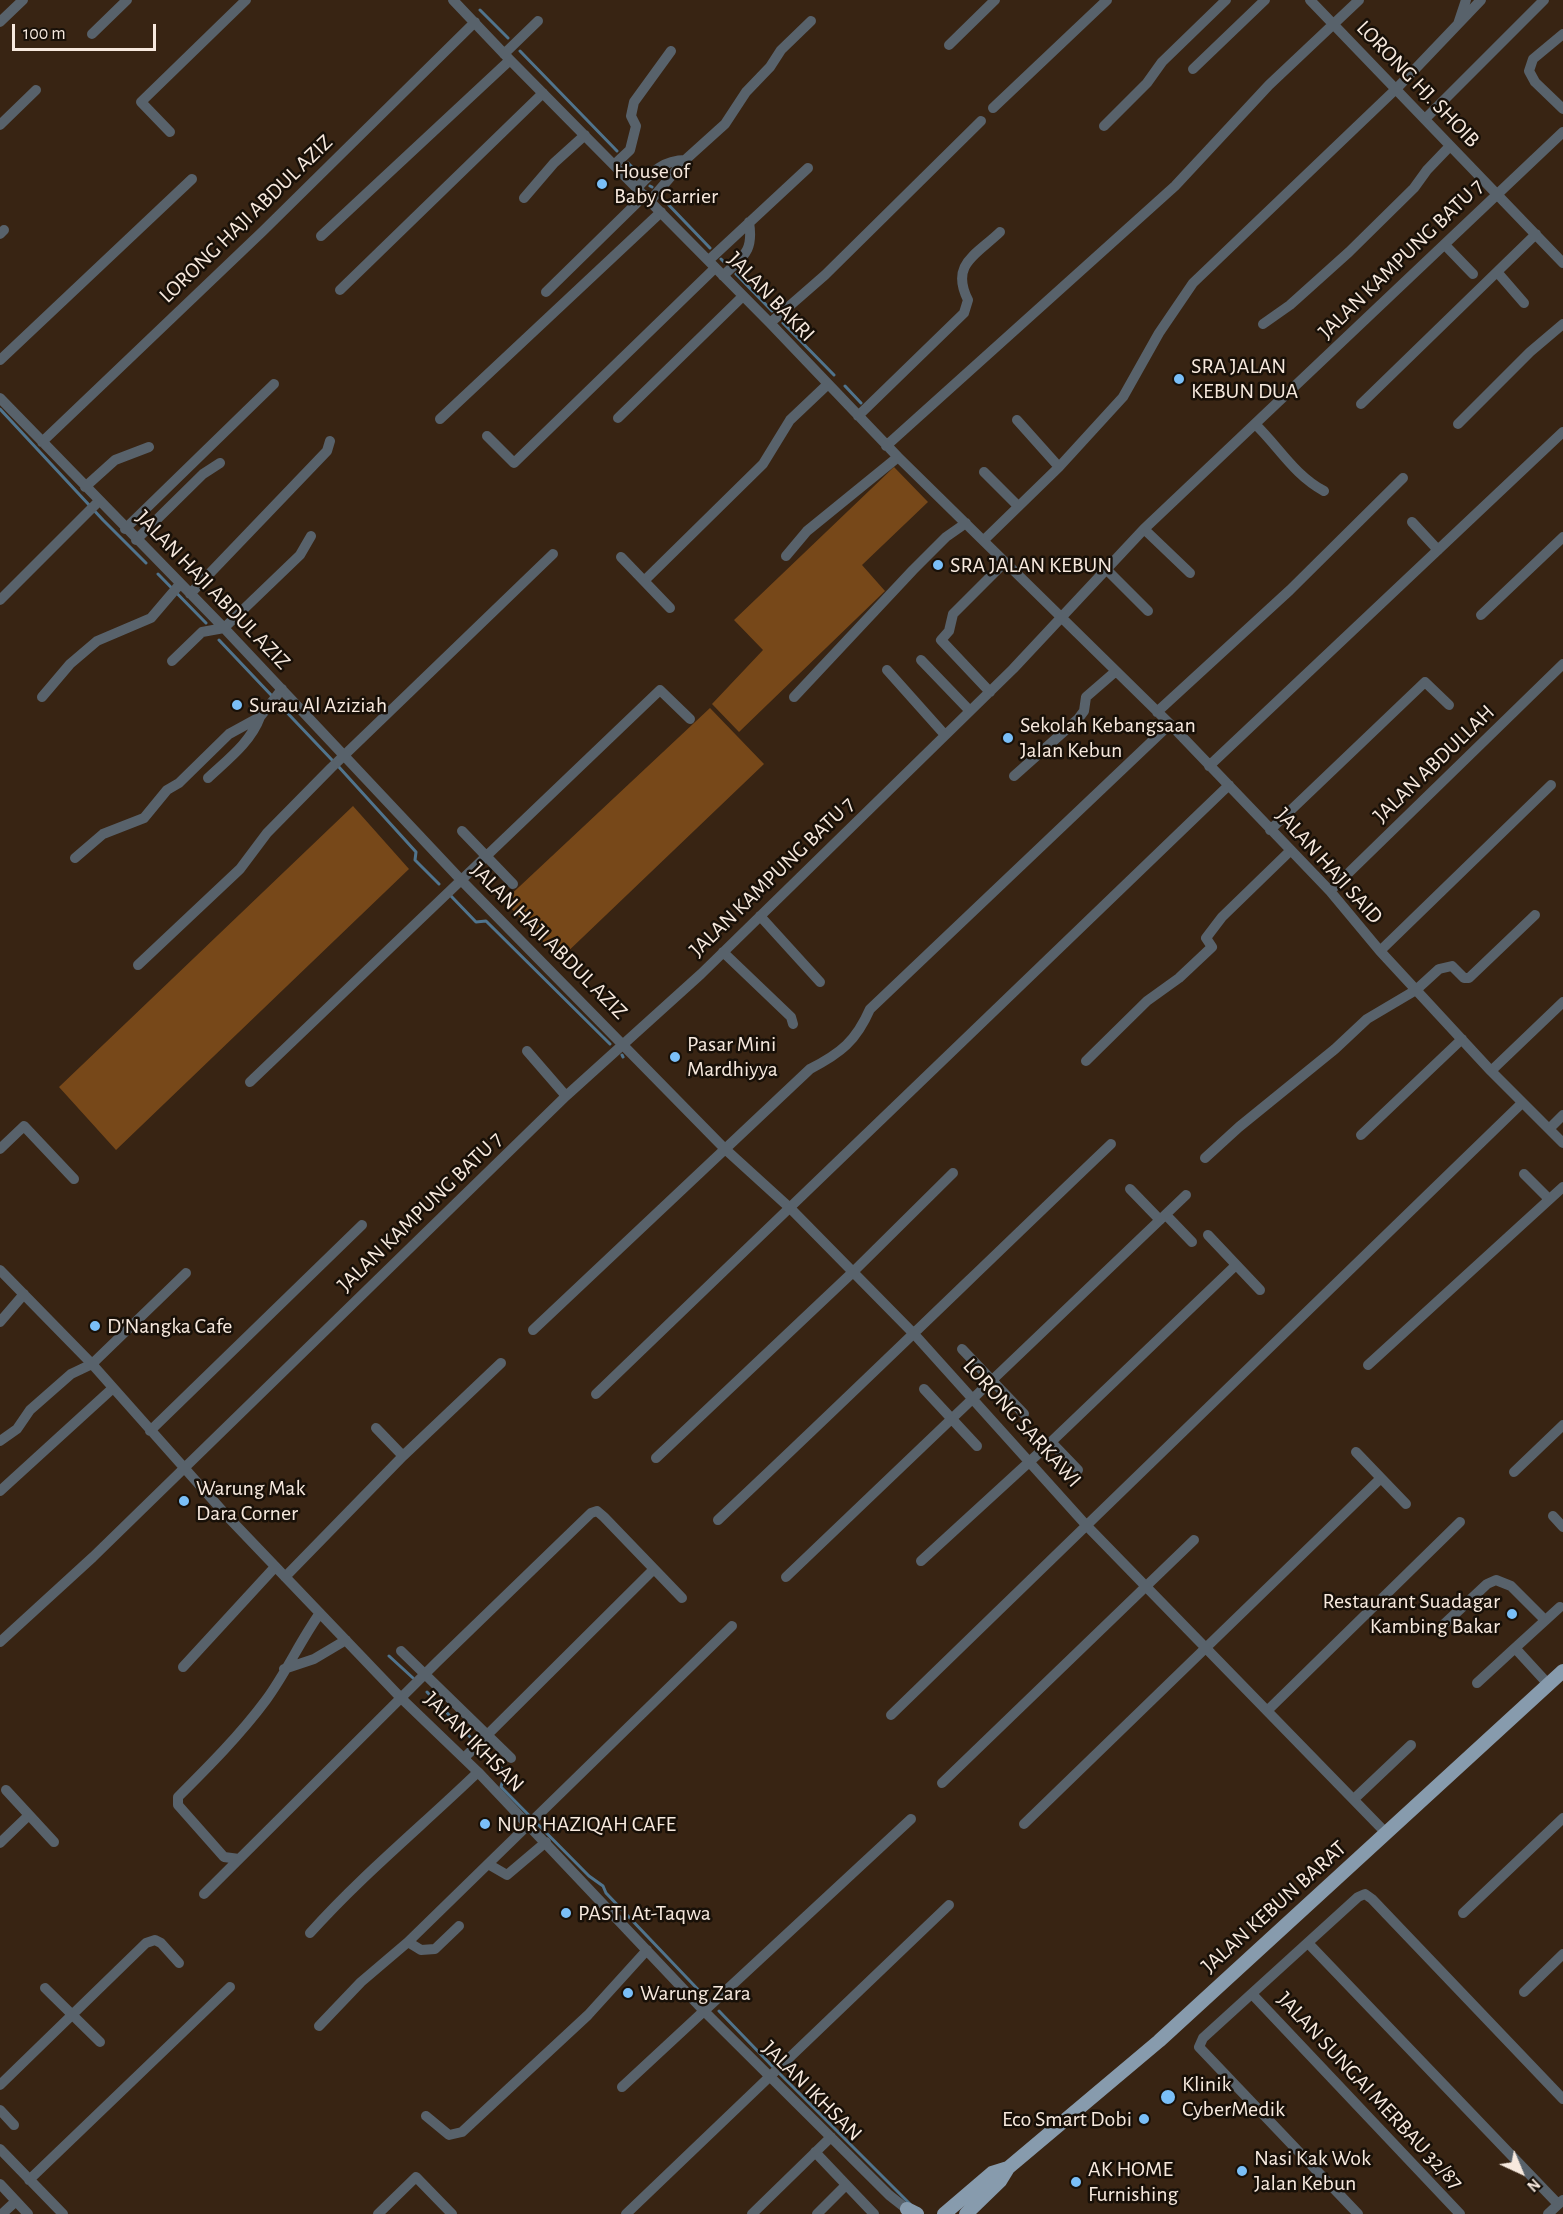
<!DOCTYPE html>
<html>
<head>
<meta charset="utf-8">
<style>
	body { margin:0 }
	#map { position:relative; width:1563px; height:2214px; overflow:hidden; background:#382413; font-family:"Alegreya Sans",sans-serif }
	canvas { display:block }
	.north { position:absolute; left:1491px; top:2142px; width:60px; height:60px; -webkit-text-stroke:4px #181008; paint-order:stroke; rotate:136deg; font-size:16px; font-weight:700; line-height:24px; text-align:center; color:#f7e9de }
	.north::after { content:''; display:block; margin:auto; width:21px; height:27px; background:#f7e9de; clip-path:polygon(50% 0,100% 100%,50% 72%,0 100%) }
	.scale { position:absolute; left:12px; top:24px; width:144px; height:27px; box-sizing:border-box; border:3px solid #f7e9de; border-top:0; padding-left:8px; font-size:18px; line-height:21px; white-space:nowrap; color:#f7e9de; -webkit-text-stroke:4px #181008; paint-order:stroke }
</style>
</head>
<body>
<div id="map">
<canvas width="1563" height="2214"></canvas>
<div class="north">N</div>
<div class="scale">100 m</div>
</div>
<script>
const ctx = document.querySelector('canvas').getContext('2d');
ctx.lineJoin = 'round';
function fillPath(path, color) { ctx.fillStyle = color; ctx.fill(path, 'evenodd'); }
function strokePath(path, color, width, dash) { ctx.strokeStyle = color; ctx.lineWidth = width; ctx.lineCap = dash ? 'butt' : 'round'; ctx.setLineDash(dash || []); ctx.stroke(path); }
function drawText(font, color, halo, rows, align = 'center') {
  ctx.font = font + ' "Alegreya Sans",sans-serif'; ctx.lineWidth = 5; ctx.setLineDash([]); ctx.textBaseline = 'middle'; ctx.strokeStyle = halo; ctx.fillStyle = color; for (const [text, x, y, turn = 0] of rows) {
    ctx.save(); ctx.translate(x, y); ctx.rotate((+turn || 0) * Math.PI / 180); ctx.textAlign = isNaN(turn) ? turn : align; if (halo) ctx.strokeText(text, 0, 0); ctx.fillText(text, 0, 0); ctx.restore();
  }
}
fillPath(new Path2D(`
	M 894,467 L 928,502 L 862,565 L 885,591 L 739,732 L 712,704 L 763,650 L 734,620 Z
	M 710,708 L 764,764 L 560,959 L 504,901 Z
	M 353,806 L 409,869 L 116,1150 L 59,1087 Z`), '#774819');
strokePath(new Path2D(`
	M 480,10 L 508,38
	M 520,51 L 617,151
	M 628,163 L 639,174
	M 650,186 L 652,187
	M 663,199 L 710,248
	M 721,259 L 725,263
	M 736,274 L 772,311
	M 783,323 L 834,375
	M 845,386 L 861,403
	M 0,409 L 103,520 L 146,563
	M 158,574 L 206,623
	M 219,640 L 272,696
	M 276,701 L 333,761
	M 338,766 L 416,852 L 415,860 L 439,884
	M 451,896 L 476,922 L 486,921 L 610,1044
	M 622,1055 L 623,1057
	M 389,1656 L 413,1678
	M 427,1692 L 472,1739
	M 484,1750 L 505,1772 L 501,1787 L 589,1876 L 603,1886 L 606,1893 L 708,2000
	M 719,2011 L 774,2068
	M 779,2073 L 910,2204`), '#50748d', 3);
strokePath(new Path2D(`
	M 453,0 L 510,60 L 770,323 L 898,457 L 1170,724 L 1330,891 L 1380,951 L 1491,1071 L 1563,1143
	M 1310,0 L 1563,263
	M 0,22 L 23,0
	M 1458,24 L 1466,0
	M 92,34 L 127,0
	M 1563,34 L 1533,59 L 1529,71 L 1535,82 L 1563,109
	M 949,45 L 995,0
	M 504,54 L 538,21
	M 1193,69 L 1265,0
	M 993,108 L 1107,0
	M 1425,119 L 1544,0
	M 0,125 L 36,90
	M 1104,126 L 1147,83 L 1162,62 L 1226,0
	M 170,132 L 141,102 L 246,0
	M 614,165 L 630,150 L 636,126 L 631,116 L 634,102 L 671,51
	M 637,188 C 652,172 663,160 686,160
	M 524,198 L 554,163 L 585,135
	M 650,201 L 684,161 L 725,124 L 746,92 L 770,67 L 781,50 L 811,21
	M 0,234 L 4,230
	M 321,236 L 510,60
	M 1445,245 L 1473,274
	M 709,260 L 808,168
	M 1498,273 L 1524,303
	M 723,276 C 743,256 754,252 749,222
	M 340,290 L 543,93
	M 546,292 L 645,195
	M 770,323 L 825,275 L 981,121
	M 1263,324 L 1290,305 L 1349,252 L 1414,188 L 1427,170 L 1450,146
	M 0,360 L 192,179
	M 0,398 L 224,628 L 462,881 L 724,1148 L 791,1209 L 915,1335 L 1086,1525 L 1387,1834
	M 1361,404 L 1536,234
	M 858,416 L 964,313 L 968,300 C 950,264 976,255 1000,232
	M 618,418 L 743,296
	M 440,419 L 661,212
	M 1017,420 L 1059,467
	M 1255,424 C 1279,447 1294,475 1324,491
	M 1458,424 L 1530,352 L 1563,324
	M 487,436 L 514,463 L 715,268
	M 42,442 L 263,231 L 475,22
	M 886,446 L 1175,186 L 1269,85 L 1359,0
	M 984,472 L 1018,506
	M 85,487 L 115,460 L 149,447
	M 1412,522 L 1438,550
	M 125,529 L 274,384
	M 1144,529 L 1190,573
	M 136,540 L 203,474 L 220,463
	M 984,540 L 1059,467 L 1123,397 L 1159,333 L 1193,283 L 1397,88 L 1481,0
	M 786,556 L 807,531 L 898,457
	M 621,557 L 670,608
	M 1107,570 L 1148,611
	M 644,581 L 763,464 L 790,420 L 828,384
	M 190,594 L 327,451 L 330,441
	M 0,600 L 99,501
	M 1481,615 L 1563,537
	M 921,660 L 970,711
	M 172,661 L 202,632 L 224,628 L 300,555 L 311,536
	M 887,670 L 945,735
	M 990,692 L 941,640 L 949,631 L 953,614 L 1005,562
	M 42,697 L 70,664 L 97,641 L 151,618 L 180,584
	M 794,697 L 913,570 L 946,537 L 966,523
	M 1157,712 L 1290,590 L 1403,478
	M 1209,766 L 1563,432
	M 1014,776 L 1078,719 L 1084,711 L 1086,697 L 1116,671
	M 208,778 C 227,760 251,742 260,717
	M 1270,830 L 1425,682 L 1449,705
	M 462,831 L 513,884
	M 75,858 L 103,834 L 144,818 L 167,790 L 179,783 L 229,734 L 260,717 L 282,689
	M 1330,891 L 1563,664
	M 760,916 L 820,982
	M 1380,951 L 1551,785
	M 723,952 L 791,1017 L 793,1024
	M 138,965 L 240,869 L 267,833 L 331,768 L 553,554
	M 527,1051 L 566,1096
	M 1086,1061 L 1147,1001 L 1179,978 L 1212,947 L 1206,938 L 1222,917 L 1290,851
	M 1491,1071 L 1563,1002
	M 250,1082 L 660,690 L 690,719
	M 1549,1129 L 1563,1115
	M 1361,1135 L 1462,1039
	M 0,1149 L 24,1126 L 74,1179
	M 1205,1158 L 1239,1127 L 1335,1049 L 1367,1019 L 1416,990 L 1439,969 L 1452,966 L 1464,978 L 1469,978 L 1535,915
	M 1524,1174 L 1549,1199
	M 1130,1189 L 1160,1220
	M 1166,1215 L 1192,1242
	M 1208,1235 L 1260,1290
	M 0,1270 L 92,1364 L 227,1516 L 401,1698 L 478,1772 L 705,2012 L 889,2195 L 913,2214
	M 0,1322 L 24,1294
	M 533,1330 L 810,1069 C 841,1053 856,1041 870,1009 L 1170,724
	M 962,1349 L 1024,1414
	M 1368,1365 L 1563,1187
	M 924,1389 L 977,1446
	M 596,1394 L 1229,785
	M 376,1428 L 403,1456
	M 150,1431 L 362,1225
	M 0,1441 L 17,1429 L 30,1410 L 71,1374 L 92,1364 L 186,1273
	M 1051,1442 L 1078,1470
	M 1356,1452 L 1406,1504
	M 656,1458 L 853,1272 L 953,1173
	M 1514,1472 L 1563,1425
	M 0,1491 L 113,1388
	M 1553,1516 L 1563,1527
	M 718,1520 C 850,1396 980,1269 1111,1144
	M 921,1561 L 1051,1442 L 1236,1265
	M 285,1577 L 403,1456 L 501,1363
	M 786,1577 L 1186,1195
	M 1440,1628 L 1487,1584 L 1496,1580 L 1511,1586 L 1545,1620
	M 0,1642 L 93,1557 L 566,1096 L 701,974 L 1013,669 L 1144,529 L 1563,132
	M 1515,1648 L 1560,1607
	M 401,1651 L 511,1758
	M 183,1667 L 275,1567
	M 284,1669 L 314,1659 L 346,1640
	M 1477,1683 L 1515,1648 L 1548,1684
	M 1268,1710 L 1460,1522
	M 891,1715 L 1522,1103
	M 464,1758 L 654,1569
	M 942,1783 L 1194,1540
	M 6,1790 L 54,1842
	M 1354,1799 L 1411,1745
	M 1024,1824 L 1381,1478
	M 0,1843 L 29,1815
	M 239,1859 L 224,1857 L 178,1805 L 178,1797 C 209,1766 240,1735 266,1700 C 286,1673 300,1641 320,1613
	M 488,1864 L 507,1875 L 546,1842
	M 204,1894 L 437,1662 L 591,1513 L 597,1511 L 604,1517 L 682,1598
	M 1463,1913 L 1563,1818
	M 310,1933 C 362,1875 422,1826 478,1772
	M 408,1942 L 732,1626
	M 1308,1943 L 1558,2204
	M 45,1988 L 100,2042
	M 1524,1992 L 1563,1954
	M 1252,1994 L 1460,2214
	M 319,2026 L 361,1982 L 408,1942 L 421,1950 L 435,1949 L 459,1926
	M 0,2085 L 146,1943 L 155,1940 L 161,1943 L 179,1963
	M 622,2087 L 911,1819
	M 0,2110 L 14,2125
	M 426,2116 L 449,2135 L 462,2132 L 588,2015 L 647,1950
	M 0,2149 L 63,2214
	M 815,2152 L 874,2214
	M 29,2180 L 230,1987
	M 0,2184 L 28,2214
	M 2,2214 L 16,2201
	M 378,2214 L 416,2177 L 452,2214
	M 626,2214 L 949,1905
	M 752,2214 L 831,2137
	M 817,2214 L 846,2185
	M 1358,2214 L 1199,2047 L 1203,2038 L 1358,1897 L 1365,1894 L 1372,1899 L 1563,2099
	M 1548,2214 L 1563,2200`), '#58626b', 10);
strokePath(new Path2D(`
	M 907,2209 L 917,2214
	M 944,2214 L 992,2173 L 1008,2168
	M 966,2214 L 1000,2181 L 1008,2168 L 1159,2041 L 1563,1671`), '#879bad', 14);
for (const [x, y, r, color] of [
	[602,184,6,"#7abff8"],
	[1179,379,6,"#7abff8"],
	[938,565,6,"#7abff8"],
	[237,705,6,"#7abff8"],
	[1008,738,6,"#7abff8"],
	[675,1057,6,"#7abff8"],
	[95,1326,6,"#7abff8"],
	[184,1501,6,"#7abff8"],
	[1512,1614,6,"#7abff8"],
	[485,1824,6,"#7abff8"],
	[566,1913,6,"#7abff8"],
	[628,1993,6,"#7abff8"],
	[1168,2097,8,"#7abff8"],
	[1144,2119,6,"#7abff8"],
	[1242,2171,6,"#7abff8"],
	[1076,2182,6,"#7abff8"]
]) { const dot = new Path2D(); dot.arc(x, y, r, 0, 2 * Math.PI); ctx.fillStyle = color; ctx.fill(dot); strokePath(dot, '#181008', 2); }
drawText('22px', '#f7e9de', '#181008', [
	["LORONG HJ. SHOIB",1418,84,46],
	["LORONG HAJI ABDUL AZIZ",246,219,-44],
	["JALAN KAMPUNG BATU 7",1401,259,-44],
	["JALAN BAKRI",771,297,46],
	["JALAN HAJI ABDUL AZIZ",213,590,46],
	["JALAN ABDULLAH",1434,764,-44],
	["JALAN HAJI SAID",1329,866,48],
	["JALAN KAMPUNG BATU 7",772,877,-44],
	["JALAN HAJI ABDUL AZIZ",549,941,45],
	["JALAN KAMPUNG BATU 7",420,1212,-44],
	["LORONG SARKAWI",1022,1423,48],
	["JALAN IKHSAN",474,1742,45],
	["JALAN KEBUN BARAT",1274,1907,-42],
	["JALAN IKHSAN",812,2091,45],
	["JALAN SUNGAI MERBAU 32/87",1370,2091,47]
]);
drawText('22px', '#f7e9de', '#181008', [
	["House of",614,171],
	["Baby Carrier",614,196],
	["SRA JALAN",1191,366],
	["KEBUN DUA",1191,391],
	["SRA JALAN KEBUN",950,565],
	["Surau Al Aziziah",249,705],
	["Sekolah Kebangsaan",1020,725],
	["Jalan Kebun",1020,750],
	["Pasar Mini",687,1044],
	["Mardhiyya",687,1069],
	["D'Nangka Cafe",107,1326],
	["Warung Mak",196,1488],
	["Dara Corner",196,1513],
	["Restaurant Suadagar",1500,1601,"right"],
	["Kambing Bakar",1500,1626,"right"],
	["NUR HAZIQAH CAFE",497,1824],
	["PASTI At-Taqwa",578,1913],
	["Warung Zara",640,1993],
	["Klinik",1182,2084],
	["CyberMedik",1182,2109],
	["Eco Smart Dobi",1132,2119,"right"],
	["Nasi Kak Wok",1254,2158],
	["Jalan Kebun",1254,2183],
	["AK HOME",1088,2169],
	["Furnishing",1088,2194]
], 'left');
</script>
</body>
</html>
